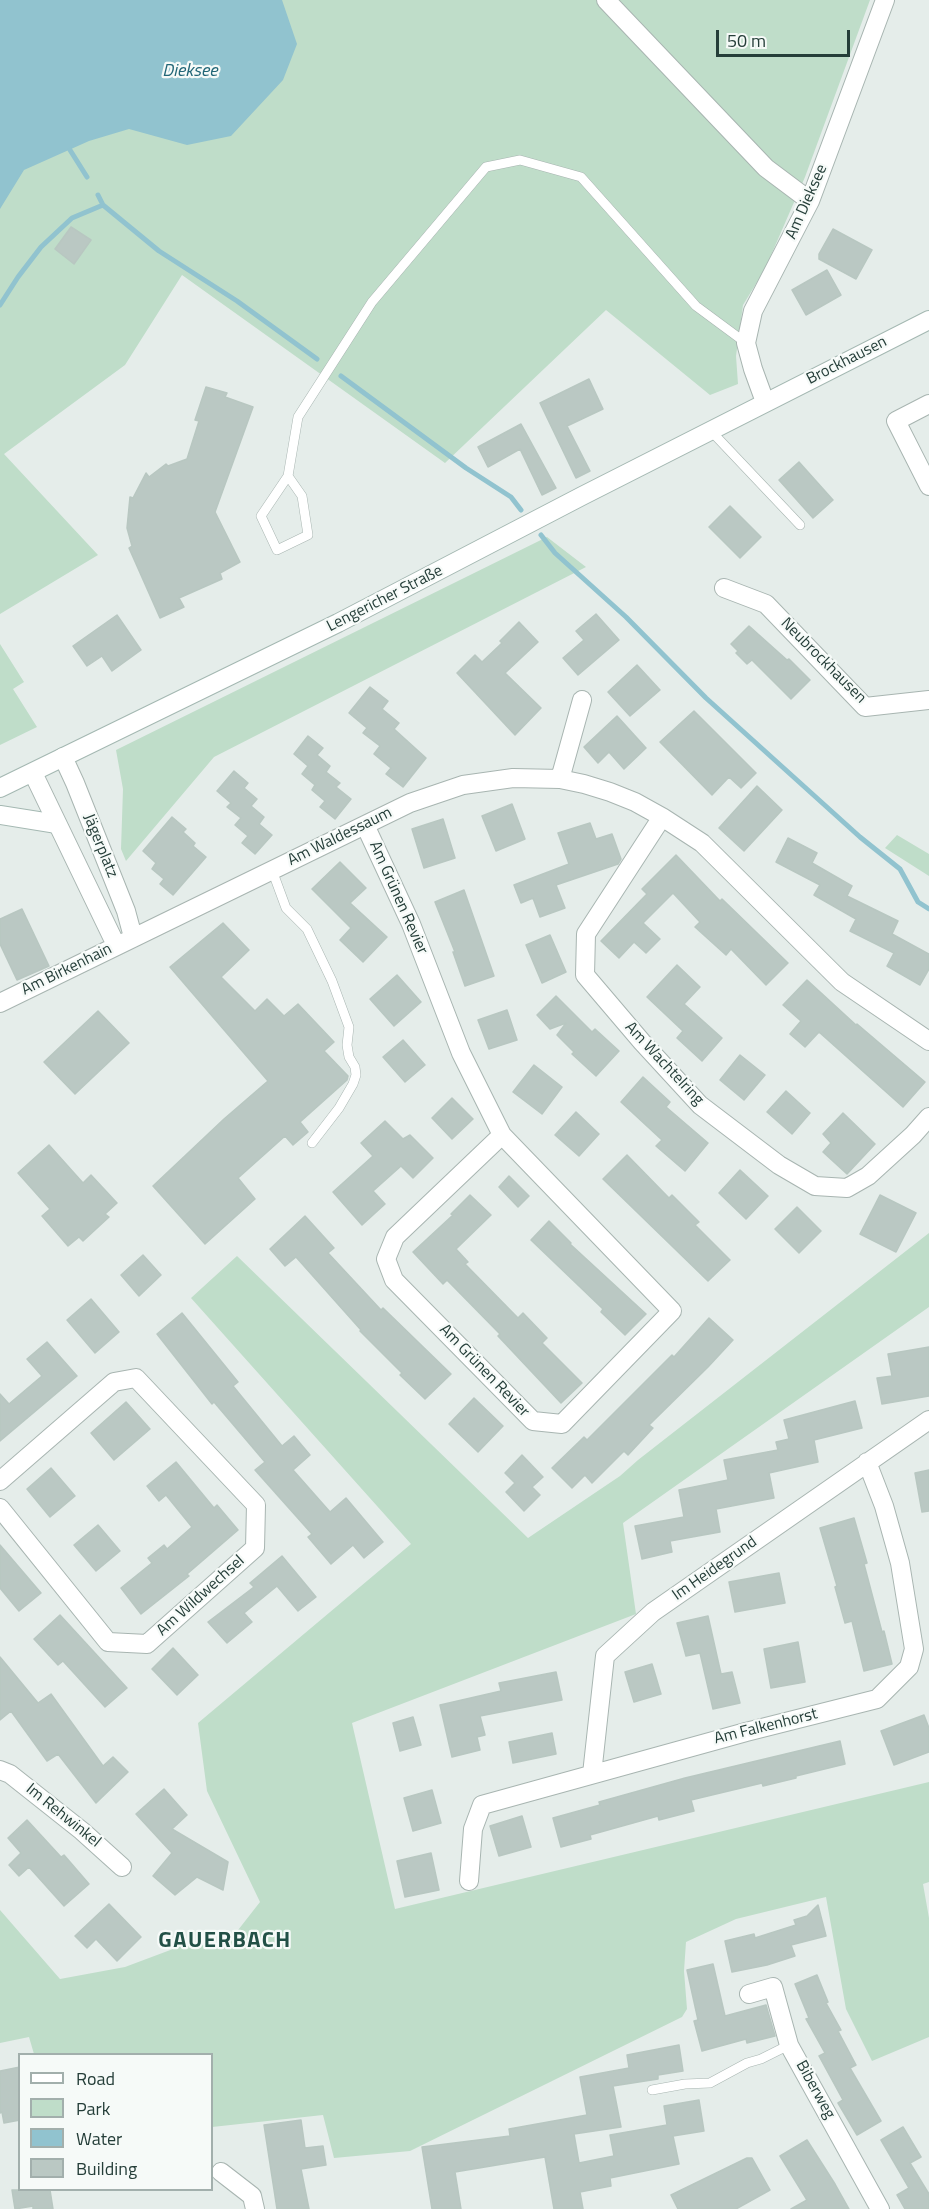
<!DOCTYPE html>
<html>
<head>
<meta charset="utf-8">
<style>
	body { margin:0 }
	#map { position:relative; width:929px; height:2209px; overflow:hidden; background:#e5edea; font-family:"Titillium Web",sans-serif }
	canvas { display:block }
	.legend { position:absolute; left:18px; top:2053px; width:195px; height:138px; box-sizing:border-box; background:#f6faf8; border:2px solid #a2afac; margin:0; padding:8px 10px; list-style:none; font-size:18px; color:#253e39 }
	.legend li { display:flex; align-items:center; gap:12px; height:30px }
	.legend b { width:30px; border:2px solid #a2afac }
	.scale { position:absolute; left:716px; top:30px; width:134px; height:27px; box-sizing:border-box; border:3px solid #253e39; border-top:0; padding-left:8px; font-size:18px; line-height:21px; white-space:nowrap; color:#253e39; -webkit-text-stroke:4px #f6faf8; paint-order:stroke }
</style>
</head>
<body>
<div id="map">
<canvas width="929" height="2209"></canvas>
<ul class="legend">
<li><b style="height:8px;background:#fff"></b>Road</li>
<li><b style="height:16px;background:#bfddc9"></b>Park</li>
<li><b style="height:16px;background:#91c3cf"></b>Water</li>
<li><b style="height:16px;background:#bac8c3"></b>Building</li>
</ul>
<div class="scale">50 m</div>
</div>
<script>
const ctx = document.querySelector('canvas').getContext('2d');
ctx.lineJoin = 'round';
function fillPath(path, color) { ctx.fillStyle = color; ctx.fill(path, 'evenodd'); }
function strokePath(path, color, width, dash) { ctx.strokeStyle = color; ctx.lineWidth = width; ctx.lineCap = dash ? 'butt' : 'round'; ctx.setLineDash(dash || []); ctx.stroke(path); }
function drawText(font, color, halo, rows, align = 'center') {
  ctx.font = font + ' "Titillium Web",sans-serif'; ctx.lineWidth = 4.5; ctx.setLineDash([]); ctx.textBaseline = 'middle'; ctx.strokeStyle = halo; ctx.fillStyle = color; for (const [text, x, y, turn = 0] of rows) {
    ctx.save(); ctx.translate(x, y); ctx.rotate((+turn || 0) * Math.PI / 180); ctx.textAlign = isNaN(turn) ? turn : align; if (halo) ctx.strokeText(text, 0, 0); ctx.fillText(text, 0, 0); ctx.restore();
  }
}
fillPath(new Path2D(`
	M 0,0 L 870,0 L 805,177 L 765,269 L 743,305 L 736,356 L 738,384 L 710,395 L 606,310 L 445,463 L 182,275 L 125,365 L 4,454 L 98,555 L 0,614 Z
	M 547,537 L 586,567 L 214,757 L 126,861 L 121,849 L 123,789 L 116,750 Z
	M 0,644 L 24,682 L 13,689 L 37,727 L 0,745 Z
	M 897,835 L 929,854 L 929,876 L 885,848 Z
	M 929,1233 L 929,1307 L 623,1523 L 636,1614 L 352,1723 L 395,1909 L 929,1782 L 929,1882 L 923,1884 L 929,1918 L 929,2037 L 872,2061 L 846,2009 L 826,1897 L 736,1919 L 686,1942 L 684,1971 L 687,2009 L 682,2017 L 410,2151 L 334,2158 L 323,2115 L 212,2127 L 212,2054 L 34,2054 L 29,2037 L 0,2043 L 0,1910 L 60,1979 L 125,1967 L 189,1943 L 224,1948 L 260,1902 L 207,1791 L 198,1723 L 411,1544 L 191,1298 L 237,1256 L 528,1538 L 620,1476 L 638,1460 Z`), '#bfddc9');
fillPath(new Path2D(`
	M 0,0 L 282,0 L 297,44 L 283,80 L 231,136 L 187,145 L 129,129 L 89,141 L 24,170 L 0,209 Z`), '#91c3cf');
strokePath(new Path2D(`
	M 70,150 L 87,177
	M 98,195 L 103,205 L 159,251 L 237,301 L 317,359
	M 0,305 L 18,277 L 41,247 L 72,218 L 103,205
	M 341,376 L 466,468 L 511,497 L 521,510
	M 541,535 L 555,553 L 626,617 L 706,698 L 860,837 L 900,869 L 918,902 L 929,909`), '#91c3cf', 5);
const building = new Path2D(`
	M 71,227 L 91,240 L 74,264 L 55,249 Z
	M 833,229 L 872,250 L 856,279 L 819,259 L 819,254 Z
	M 827,270 L 841,295 L 806,315 L 792,290 Z
	M 589,379 L 603,409 L 567,426 L 590,471 L 576,478 L 540,403 Z
	M 206,387 L 227,393 L 225,397 L 253,407 L 215,512 L 240,562 L 220,573 L 222,579 L 179,598 L 184,607 L 160,618 L 129,548 L 132,546 L 127,528 L 130,497 L 133,498 L 146,473 L 149,477 L 166,464 L 168,466 L 187,459 L 199,421 L 195,420 Z
	M 521,424 L 556,488 L 542,495 L 520,449 L 488,467 L 478,447 Z
	M 799,462 L 833,500 L 813,518 L 779,480 Z
	M 730,506 L 761,537 L 740,558 L 709,527 Z
	M 596,614 L 619,640 L 578,675 L 563,658 L 584,640 L 576,631 Z
	M 117,615 L 141,650 L 112,671 L 102,656 L 87,666 L 73,646 Z
	M 519,622 L 538,642 L 505,673 L 541,708 L 515,735 L 457,673 L 475,655 L 482,662 L 502,643 L 500,641 Z
	M 749,626 L 787,660 L 789,659 L 810,680 L 791,699 L 752,660 L 747,664 L 736,653 L 738,651 L 731,644 Z
	M 637,665 L 660,690 L 630,716 L 608,692 Z
	M 370,687 L 388,701 L 382,709 L 399,723 L 394,729 L 426,758 L 403,787 L 386,774 L 391,768 L 374,754 L 380,746 L 363,733 L 367,728 L 349,713 Z
	M 694,711 L 756,773 L 741,788 L 729,777 L 712,795 L 660,742 Z
	M 617,716 L 646,748 L 624,769 L 609,752 L 598,763 L 584,747 Z
	M 308,736 L 323,748 L 317,755 L 330,766 L 326,772 L 340,783 L 336,787 L 351,799 L 335,819 L 320,807 L 325,801 L 312,790 L 315,785 L 302,774 L 308,766 L 294,754 Z
	M 234,771 L 248,783 L 244,788 L 257,799 L 251,806 L 264,817 L 259,824 L 272,835 L 255,854 L 242,843 L 248,836 L 235,825 L 241,818 L 227,807 L 231,803 L 217,791 Z
	M 757,786 L 782,810 L 744,851 L 719,828 Z
	M 512,804 L 525,839 L 496,851 L 482,816 Z
	M 172,817 L 186,829 L 183,832 L 195,843 L 193,846 L 206,857 L 173,895 L 160,884 L 164,879 L 152,869 L 156,863 L 143,851 Z
	M 443,819 L 455,858 L 424,868 L 412,829 Z
	M 590,823 L 596,839 L 612,834 L 621,859 L 618,864 L 556,885 L 565,908 L 540,917 L 533,898 L 521,903 L 514,885 L 569,864 L 558,833 Z
	M 788,838 L 817,853 L 812,863 L 852,886 L 847,896 L 898,921 L 892,934 L 929,954 L 929,969 L 920,985 L 887,966 L 894,953 L 850,931 L 856,919 L 814,895 L 820,885 L 776,862 Z
	M 676,855 L 720,901 L 722,899 L 788,963 L 766,985 L 731,949 L 726,955 L 695,927 L 700,922 L 673,893 L 643,923 L 660,939 L 646,953 L 634,942 L 619,958 L 601,941 L 647,894 L 642,889 Z
	M 340,862 L 366,888 L 350,903 L 387,937 L 363,962 L 340,940 L 351,928 L 312,889 Z
	M 464,890 L 494,976 L 465,986 L 453,952 L 455,952 L 435,902 Z
	M 22,909 L 49,966 L 17,980 L 0,944 L 0,919 Z
	M 223,923 L 249,950 L 221,977 L 255,1011 L 267,999 L 284,1016 L 298,1004 L 334,1042 L 324,1051 L 348,1076 L 347,1080 L 300,1122 L 308,1132 L 293,1145 L 285,1136 L 238,1178 L 255,1199 L 205,1244 L 153,1186 L 224,1119 L 268,1081 L 170,967 Z
	M 550,935 L 566,972 L 542,983 L 526,945 Z
	M 677,965 L 700,987 L 684,1004 L 722,1038 L 702,1061 L 677,1038 L 683,1031 L 647,997 Z
	M 397,975 L 421,1002 L 394,1026 L 370,999 Z
	M 807,980 L 856,1025 L 857,1024 L 925,1082 L 903,1107 L 819,1032 L 805,1047 L 790,1034 L 801,1021 L 783,1005 Z
	M 556,996 L 592,1032 L 595,1029 L 619,1051 L 596,1076 L 572,1054 L 574,1052 L 557,1035 L 566,1023 L 550,1029 L 537,1015 Z
	M 507,1010 L 517,1040 L 489,1049 L 478,1020 Z
	M 98,1011 L 129,1043 L 75,1094 L 44,1062 Z
	M 403,1040 L 425,1065 L 405,1082 L 383,1057 Z
	M 740,1055 L 765,1075 L 744,1100 L 720,1080 Z
	M 534,1065 L 562,1087 L 542,1114 L 513,1092 Z
	M 643,1077 L 670,1102 L 666,1107 L 708,1143 L 685,1171 L 656,1146 L 662,1140 L 621,1102 Z
	M 786,1091 L 810,1113 L 792,1134 L 767,1112 Z
	M 452,1098 L 473,1119 L 452,1139 L 432,1118 Z
	M 576,1112 L 599,1134 L 579,1156 L 555,1135 Z
	M 843,1113 L 875,1144 L 847,1174 L 823,1152 L 831,1143 L 823,1134 Z
	M 385,1121 L 403,1139 L 410,1135 L 433,1158 L 413,1178 L 401,1166 L 373,1191 L 385,1204 L 362,1225 L 333,1192 L 373,1156 L 361,1143 Z
	M 49,1145 L 83,1183 L 91,1175 L 117,1203 L 105,1214 L 109,1217 L 83,1241 L 79,1237 L 68,1246 L 42,1216 L 50,1209 L 18,1173 Z
	M 627,1155 L 669,1198 L 672,1195 L 699,1222 L 695,1225 L 730,1260 L 708,1281 L 603,1179 Z
	M 740,1170 L 768,1196 L 746,1219 L 719,1193 Z
	M 509,1176 L 529,1196 L 518,1207 L 499,1187 Z
	M 470,1195 L 491,1215 L 456,1249 L 468,1262 L 465,1264 L 518,1318 L 523,1313 L 547,1338 L 542,1343 L 582,1383 L 561,1403 L 498,1336 L 500,1334 L 447,1280 L 443,1284 L 413,1252 L 453,1215 L 451,1214 Z
	M 880,1195 L 916,1213 L 896,1252 L 860,1234 Z
	M 797,1207 L 821,1231 L 799,1253 L 775,1229 Z
	M 305,1216 L 334,1248 L 328,1253 L 381,1310 L 383,1308 L 451,1374 L 425,1399 L 400,1375 L 402,1373 L 360,1331 L 361,1330 L 296,1257 L 285,1266 L 270,1249 Z
	M 549,1221 L 571,1243 L 570,1244 L 646,1314 L 625,1335 L 601,1312 L 603,1309 L 531,1240 Z
	M 143,1255 L 161,1275 L 139,1296 L 121,1275 Z
	M 91,1299 L 119,1332 L 95,1353 L 67,1320 Z
	M 182,1313 L 238,1382 L 233,1386 L 282,1446 L 294,1436 L 310,1455 L 293,1470 L 330,1512 L 346,1498 L 383,1542 L 364,1558 L 353,1545 L 331,1564 L 308,1537 L 312,1534 L 255,1470 L 265,1462 L 214,1402 L 212,1404 L 157,1334 Z
	M 709,1318 L 733,1340 L 708,1367 L 649,1425 L 653,1428 L 628,1455 L 624,1451 L 592,1483 L 585,1475 L 572,1488 L 552,1468 L 584,1437 L 587,1440 L 672,1355 L 674,1357 Z
	M 47,1342 L 77,1376 L 0,1441 L 0,1394 L 9,1404 L 42,1376 L 27,1359 Z
	M 929,1347 L 929,1396 L 882,1404 L 877,1378 L 892,1376 L 888,1354 Z
	M 474,1398 L 503,1426 L 478,1452 L 449,1424 Z
	M 855,1401 L 862,1428 L 814,1440 L 818,1462 L 769,1473 L 774,1498 L 716,1509 L 720,1532 L 670,1541 L 672,1552 L 642,1559 L 635,1526 L 684,1517 L 679,1490 L 728,1480 L 724,1460 L 778,1450 L 776,1442 L 789,1439 L 784,1420 Z
	M 126,1402 L 150,1429 L 114,1460 L 91,1433 Z
	M 522,1455 L 543,1477 L 532,1487 L 540,1495 L 524,1511 L 506,1492 L 515,1483 L 505,1473 Z
	M 176,1462 L 214,1508 L 217,1505 L 238,1530 L 187,1574 L 189,1576 L 141,1614 L 121,1588 L 152,1563 L 148,1558 L 164,1545 L 167,1549 L 192,1527 L 166,1495 L 159,1501 L 147,1486 Z
	M 51,1468 L 75,1496 L 50,1517 L 27,1489 Z
	M 929,1470 L 929,1511 L 922,1512 L 915,1473 Z
	M 854,1518 L 867,1563 L 864,1564 L 882,1632 L 884,1631 L 892,1664 L 864,1671 L 852,1621 L 845,1623 L 835,1587 L 837,1586 L 820,1528 Z
	M 98,1525 L 120,1551 L 96,1571 L 74,1545 Z
	M 0,1545 L 41,1593 L 19,1611 L 0,1588 Z
	M 282,1556 L 316,1597 L 298,1611 L 277,1586 L 244,1613 L 252,1622 L 227,1643 L 208,1622 L 254,1587 L 250,1583 Z
	M 779,1573 L 785,1603 L 735,1612 L 729,1582 Z
	M 60,1615 L 127,1688 L 105,1707 L 63,1661 L 58,1665 L 34,1639 Z
	M 708,1616 L 721,1674 L 732,1672 L 740,1703 L 713,1709 L 700,1653 L 686,1656 L 677,1623 Z
	M 798,1642 L 805,1682 L 771,1688 L 764,1649 Z
	M 173,1648 L 198,1675 L 177,1695 L 152,1669 Z
	M 0,1657 L 38,1703 L 51,1694 L 103,1766 L 113,1757 L 128,1772 L 96,1803 L 58,1754 L 47,1761 L 11,1711 L 0,1720 Z
	M 652,1664 L 661,1694 L 634,1702 L 625,1672 Z
	M 556,1672 L 562,1700 L 480,1716 L 485,1735 L 477,1737 L 480,1750 L 452,1757 L 440,1705 L 501,1691 L 499,1683 Z
	M 924,1715 L 929,1728 L 929,1752 L 894,1765 L 881,1731 Z
	M 413,1717 L 421,1745 L 400,1751 L 393,1723 Z
	M 552,1733 L 556,1754 L 513,1763 L 509,1742 Z
	M 840,1741 L 845,1764 L 796,1776 L 796,1778 L 763,1786 L 762,1783 L 691,1800 L 694,1811 L 659,1820 L 658,1816 L 590,1835 L 591,1839 L 561,1847 L 553,1818 L 600,1805 L 599,1802 L 685,1778 Z
	M 164,1789 L 187,1815 L 172,1829 L 228,1862 L 223,1890 L 197,1877 L 175,1895 L 153,1876 L 172,1853 L 136,1814 Z
	M 432,1790 L 441,1823 L 413,1831 L 404,1798 Z
	M 522,1816 L 531,1847 L 499,1856 L 490,1826 Z
	M 27,1820 L 61,1857 L 64,1855 L 89,1884 L 64,1906 L 29,1867 L 19,1876 L 9,1865 L 21,1853 L 8,1838 Z
	M 431,1853 L 439,1890 L 405,1897 L 397,1861 Z
	M 109,1904 L 141,1937 L 117,1961 L 96,1939 L 87,1948 L 75,1936 Z
	M 818,1905 L 826,1936 L 791,1945 L 795,1956 L 767,1965 L 732,1972 L 725,1941 L 754,1934 L 755,1938 L 796,1925 L 794,1920 L 807,1916 Z
	M 713,1964 L 725,2016 L 766,2005 L 775,2036 L 747,2043 L 746,2039 L 702,2051 L 694,2021 L 698,2020 L 687,1970 Z
	M 817,1975 L 828,2002 L 826,2003 L 841,2030 L 838,2031 L 856,2065 L 850,2068 L 881,2121 L 857,2135 L 838,2103 L 843,2100 L 819,2056 L 825,2053 L 806,2019 L 809,2018 L 795,1984 Z
	M 679,2045 L 683,2071 L 658,2075 L 658,2079 L 613,2086 L 621,2127 L 574,2134 L 579,2163 L 614,2156 L 610,2135 L 667,2125 L 664,2106 L 699,2100 L 704,2131 L 673,2136 L 679,2164 L 610,2178 L 611,2186 L 580,2192 L 583,2209 L 554,2209 L 545,2157 L 455,2172 L 461,2209 L 432,2209 L 422,2147 L 510,2136 L 509,2129 L 587,2115 L 580,2077 L 629,2068 L 627,2055 Z
	M 20,2067 L 20,2120 L 4,2123 L 2,2112 L 0,2113 L 0,2071 Z
	M 301,2120 L 305,2148 L 323,2146 L 326,2165 L 301,2169 L 309,2209 L 277,2209 L 264,2125 Z
	M 903,2127 L 921,2157 L 910,2163 L 929,2194 L 929,2209 L 905,2209 L 897,2195 L 909,2188 L 881,2140 Z
	M 807,2140 L 835,2184 L 849,2209 L 791,2209 L 807,2200 L 780,2156 Z
	M 747,2158 L 752,2158 L 770,2190 L 736,2209 L 678,2209 L 671,2195 Z
	M 12,2190 L 50,2190 L 53,2209 L 33,2209 L 33,2206 L 15,2209 Z`);
fillPath(building, '#bac8c3');
strokePath(building, '#b8c7c1', 1.5);
const service = new Path2D(`
	M 711,431 L 800,525
	M 288,476 L 302,496 L 308,535 L 277,550 L 261,516 L 288,476 L 298,417 L 372,302 L 486,167 L 520,160 L 581,177 L 696,306 L 746,343
	M 272,870 L 286,908 L 307,929 L 332,981 L 349,1027 L 347,1045 L 349,1057 L 355,1067 L 356,1075 L 353,1084 L 339,1108 L 312,1143
	M 652,2090 L 685,2084 L 710,2083 L 747,2063 L 761,2059 L 789,2045`);
const minor = new Path2D(`
	M 606,0 L 766,168 L 810,201
	M 765,402 L 753,369 L 746,343 L 753,311 L 810,201 L 885,0
	M 929,404 L 896,421 L 929,486
	M 724,588 L 766,604 L 865,707 L 929,700
	M 63,757 L 75,783 L 126,911 L 133,937
	M 33,773 L 116,945
	M 560,779 L 582,700
	M 662,817 L 586,934 L 585,975 L 642,1042 L 700,1105 L 779,1165 L 815,1186 L 847,1188 L 868,1176 L 913,1135 L 929,1117
	M 365,825 L 411,924 L 461,1053 L 502,1135 L 672,1311 L 562,1424 L 533,1421 L 394,1280 L 386,1259 L 395,1237 L 502,1135
	M 0,1003 L 410,803 L 463,785 L 513,778 L 560,779 L 584,784 L 610,792 L 635,802 L 662,817 L 702,843 L 842,982 L 929,1041
	M 0,1481 L 114,1382 L 136,1378 L 256,1505 L 255,1548 L 147,1644 L 108,1642 L 0,1508
	M 0,1770 L 10,1774 L 82,1831 L 122,1867
	M 592,1774 L 605,1656 L 653,1612 L 929,1420
	M 469,1881 L 473,1829 L 482,1805 L 746,1732 L 877,1699 L 909,1667 L 914,1649 L 900,1563 L 884,1506 L 867,1462
	M 749,1994 L 773,1987 L 789,2045 L 880,2209
	M 221,2172 L 252,2196 L 255,2209`);
const secondary = new Path2D(`
	M 0,788 L 338,623 L 582,496 L 929,320
	M 0,815 L 57,824`);
strokePath(service, '#a8b5b1', 10);
strokePath(minor, '#a8b5b1', 20);
strokePath(secondary, '#a4b8b2', 20);
strokePath(service, '#fff', 9);
strokePath(minor, '#fff', 18);
strokePath(secondary, '#fff', 18);
drawText('16px', '#253e39', '#f6faf8', [
	["Am Dieksee",807,202,-66],
	["Brockhausen",847,361,-27],
	["Lengericher Straße",385,599,-27],
	["Neubrockhausen",823,661,45],
	["Am Waldessaum",340,837,-26],
	["Jägerplatz",100,846,68],
	["Am Grünen Revier",398,898,66],
	["Am Birkenhain",67,970,-26],
	["Am Wachtelring",664,1064,47],
	["Am Grünen Revier",484,1371,46],
	["Im Heidegrund",715,1569,-35],
	["Am Wildwechsel",201,1596,-42],
	["Am Falkenhorst",766,1727,-14],
	["Im Rehwinkel",63,1816,39],
	["Biberweg",815,2090,61]
]);
drawText('italic 18px', '#267', '#f6faf8', [
	["Dieksee",190,72]
]);
ctx.letterSpacing = '1.5px';
drawText('bold 22px', '#225046', '#f6faf8', [
	["GAUERBACH",225,1942]
]);
ctx.letterSpacing = '0px';
</script>
</body>
</html>
